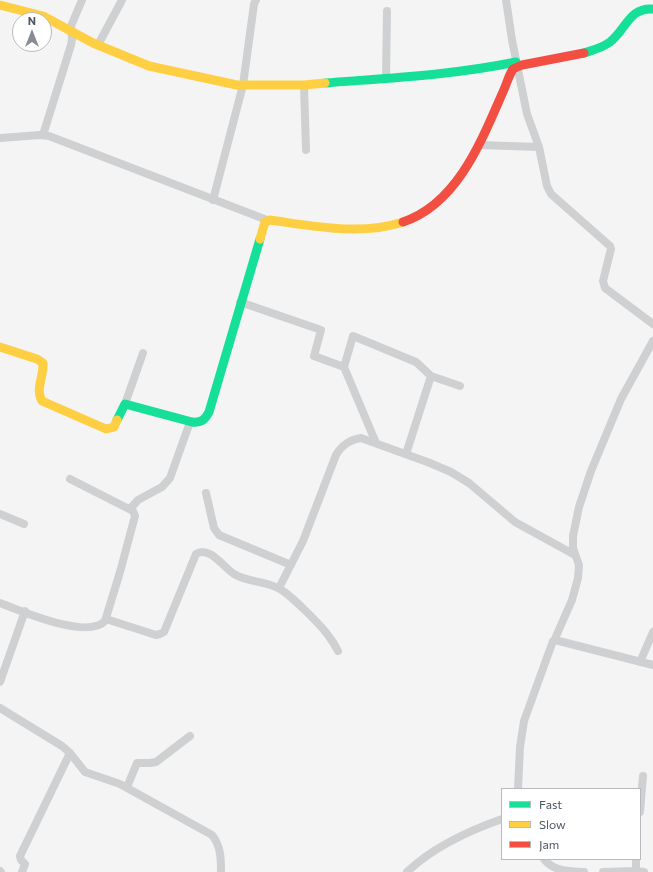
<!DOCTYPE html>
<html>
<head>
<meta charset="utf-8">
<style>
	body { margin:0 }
	#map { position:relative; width:653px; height:872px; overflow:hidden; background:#f4f4f4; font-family:Commissioner,sans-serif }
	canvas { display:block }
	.legend { position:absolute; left:501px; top:788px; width:140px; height:72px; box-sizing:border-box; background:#fff; border:1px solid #b7bbc0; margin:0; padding:5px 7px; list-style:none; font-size:12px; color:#4a5661 }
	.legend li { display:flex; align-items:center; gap:8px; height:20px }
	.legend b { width:20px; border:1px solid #b7bbc0 }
	.north { position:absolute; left:12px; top:12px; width:40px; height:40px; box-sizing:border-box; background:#fff; border:1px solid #b7bbc0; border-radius:50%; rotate:0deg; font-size:11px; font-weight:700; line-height:16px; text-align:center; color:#4a5661 }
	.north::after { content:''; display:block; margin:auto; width:14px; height:18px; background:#868d94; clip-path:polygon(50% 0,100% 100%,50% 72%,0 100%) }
</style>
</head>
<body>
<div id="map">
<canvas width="653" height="872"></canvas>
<ul class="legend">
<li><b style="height:5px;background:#16e098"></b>Fast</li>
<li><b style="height:5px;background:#ffcf43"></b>Slow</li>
<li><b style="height:5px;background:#f24e42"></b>Jam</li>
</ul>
<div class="north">N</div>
</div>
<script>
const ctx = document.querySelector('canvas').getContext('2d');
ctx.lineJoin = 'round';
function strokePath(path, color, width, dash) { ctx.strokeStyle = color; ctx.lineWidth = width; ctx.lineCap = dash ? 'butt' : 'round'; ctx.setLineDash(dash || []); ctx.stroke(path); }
strokePath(new Path2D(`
	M 506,0 L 512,40 L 527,114 L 539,147 L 547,186 L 551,194 L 610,246 L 611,249 L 603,281 L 605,288 L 653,324
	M 98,45 L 122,0
	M 386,79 L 387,11
	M 304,85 L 306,150
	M 43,135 L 71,45 L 72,39 L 71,26 L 82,0
	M 0,138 L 40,135 L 49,136 L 267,220
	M 479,145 L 539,147
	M 213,200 L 243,85 L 254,4 L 256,0
	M 240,302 L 321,330 L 314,356 L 344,367 L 376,443
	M 344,367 L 353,336 L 416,362 L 431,376 L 460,386
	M 125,404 L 143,353
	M 406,454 L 431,376
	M 206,493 L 214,528 L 219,535 L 291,565
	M 130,509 L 138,500 L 162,487 L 170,478 L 190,422
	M 0,514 L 24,524
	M 279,588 L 303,541 L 336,455 C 342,445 349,440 361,438 L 430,463 L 451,472 L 469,483 L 515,522 L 575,555
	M 0,603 C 22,611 87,640 105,621 L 120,572 L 135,516 L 133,511 L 70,479
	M 106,619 L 156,635 L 160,634 L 164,632 L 196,554 C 209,545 224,568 234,574 C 247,582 264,581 278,588 C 289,593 323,627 330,638 C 333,642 336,647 338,651
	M 554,641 L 572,600 L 578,578 L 579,565 L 573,548 L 573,536 L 579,507 L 591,471 L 621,399 L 653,341
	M 640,662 L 653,632
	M 0,682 L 25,611
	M 0,708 L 62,746 L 70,753 L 85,772 L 120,784 L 212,835 C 221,846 221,859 221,872
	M 127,787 L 137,763 L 150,763 L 156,762 L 190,736
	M 518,789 L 520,747 L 524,721 L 553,641 L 555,640 L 653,665
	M 640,812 L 643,776
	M 544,859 C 554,872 569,871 584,872
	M 0,871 L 1,872
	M 636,871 L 636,859
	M 22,872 L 25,864 L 21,860 L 20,856 L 70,753
	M 407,872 C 433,847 468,831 502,819
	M 603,872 L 636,871 L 644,872`), '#ced0d2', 8);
strokePath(new Path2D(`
	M 584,53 C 593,50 602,48 610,42 C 626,30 629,7 653,9
	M 325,83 C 389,78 453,75 516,62
	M 117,420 L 125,404 L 192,422 C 201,423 205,420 209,412 L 260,239`), '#16e098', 9);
strokePath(new Path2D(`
	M 0,5 L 43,16 L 93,43 L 149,66 L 237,85 L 304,85 L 325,83
	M 260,239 L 265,222 L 270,220 C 313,226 361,236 403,222
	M 0,347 L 37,359 L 43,363 C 44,376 35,389 42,401 L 106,429 L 114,427 L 117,420`), '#ffcf43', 9);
strokePath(new Path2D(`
	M 403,222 C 457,204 481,142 502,94 C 506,86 508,77 513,69 L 522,65 L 584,53`), '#f24e42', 9);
</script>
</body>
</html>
